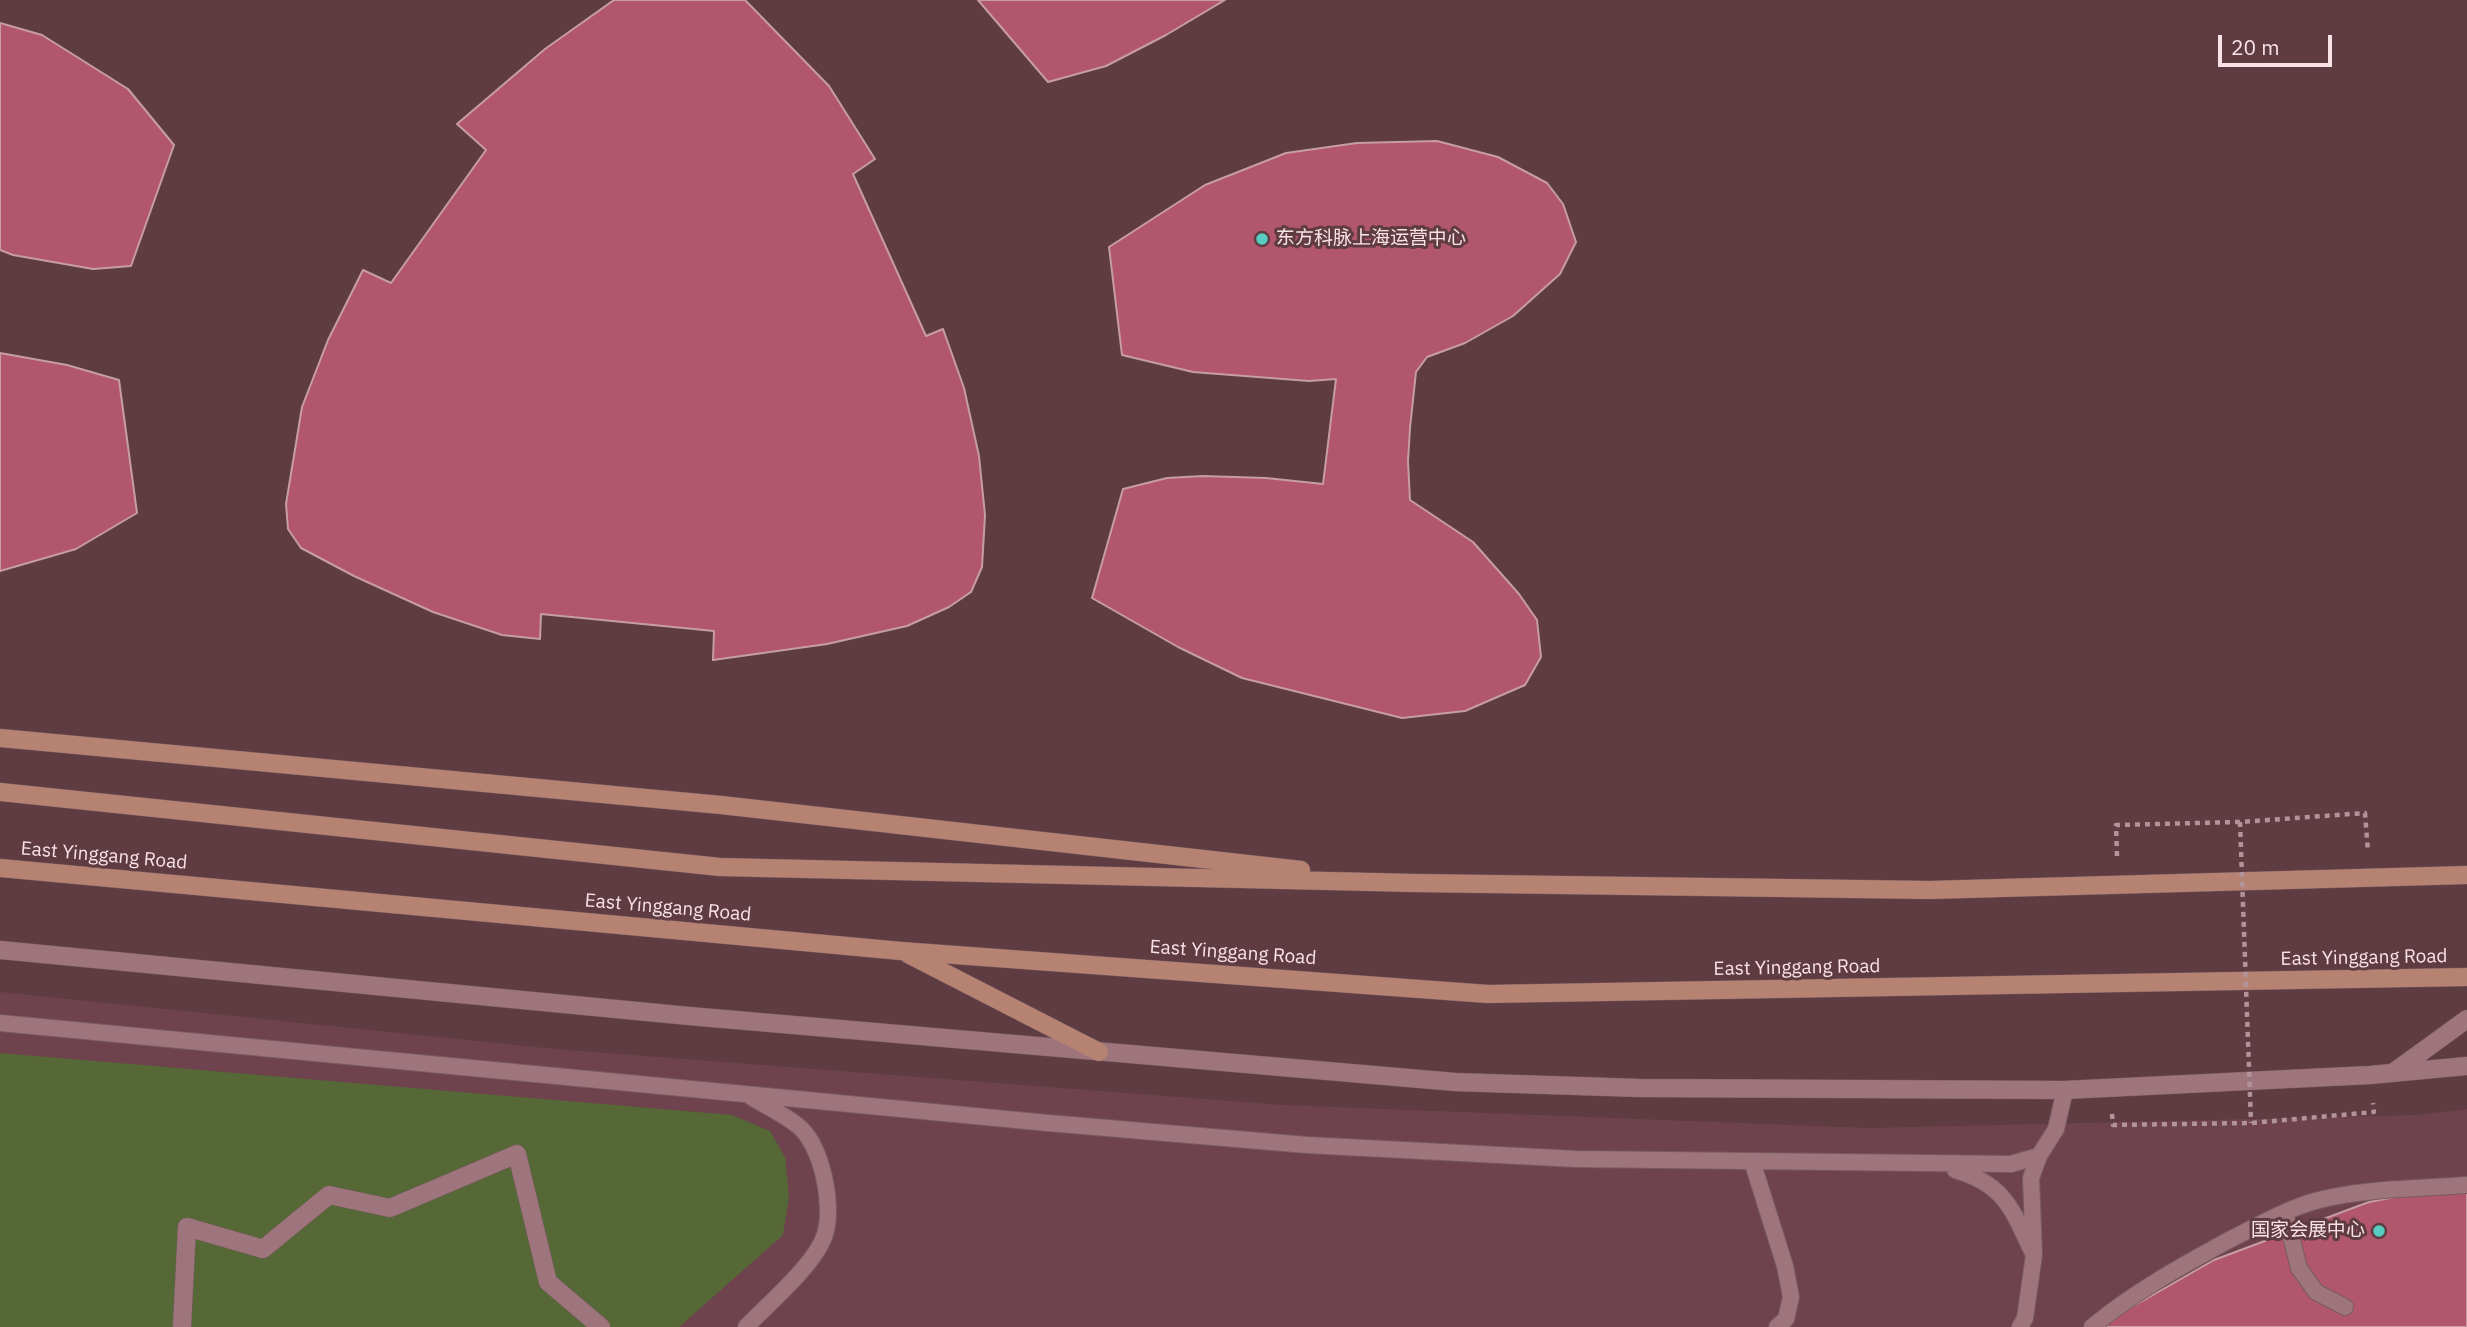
<!DOCTYPE html>
<html>
<head>
<meta charset="utf-8">
<style>
	body { margin:0 }
	#map { position:relative; width:2467px; height:1327px; overflow:hidden; background:#5f3b42; font-family:"IBM Plex Sans",sans-serif }
	canvas { display:block }
	.scale { position:absolute; left:2218px; top:35px; width:114px; height:32px; box-sizing:border-box; border:4px solid #f9e2e6; border-top:0; padding-left:9px; font-size:21px; line-height:24px; white-space:nowrap; color:#f9e2e6; -webkit-text-stroke:5px #5f3b42; paint-order:stroke }
</style>
</head>
<body>
<div id="map">
<canvas width="2467" height="1327"></canvas>
<div class="scale">20 m</div>
</div>
<script>
const ctx = document.querySelector('canvas').getContext('2d');
ctx.lineJoin = 'round';
function fillPath(path, color) { ctx.fillStyle = color; ctx.fill(path, 'evenodd'); }
function strokePath(path, color, width, dash) { ctx.strokeStyle = color; ctx.lineWidth = width; ctx.lineCap = dash ? 'butt' : 'round'; ctx.setLineDash(dash || []); ctx.stroke(path); }
function drawText(font, color, halo, rows, align = 'center') {
  ctx.font = font + ' "IBM Plex Sans","Noto Sans SC",sans-serif'; ctx.lineWidth = 6; ctx.setLineDash([]); ctx.textBaseline = 'middle'; ctx.strokeStyle = halo; ctx.fillStyle = color; for (const [text, x, y, turn = 0] of rows) {
    ctx.save(); ctx.translate(x, y); ctx.rotate((+turn || 0) * Math.PI / 180); ctx.textAlign = isNaN(turn) ? turn : align; if (halo) ctx.strokeText(text, 0, 0); ctx.fillText(text, 0, 0); ctx.restore();
  }
}
fillPath(new Path2D(`
	M 0,992 L 555,1049 L 1283,1105 L 1868,1128 L 2417,1115 L 2467,1109 L 2467,1327 L 0,1327 Z`), '#6e434d');
fillPath(new Path2D(`
	M 0,1053 L 732,1115 L 770,1131 L 785,1157 L 789,1197 L 783,1235 L 679,1327 L 0,1327 Z`), '#556835');
const building = new Path2D(`
	M 614,0 L 745,0 L 829,86 L 875,159 L 853,174 L 926,336 L 943,329 L 964,388 L 979,456 L 985,515 L 982,567 L 971,592 L 949,607 L 907,626 L 827,644 L 713,660 L 714,631 L 541,614 L 540,639 L 502,635 L 433,612 L 354,576 L 301,548 L 288,529 L 286,504 L 302,407 L 328,340 L 363,270 L 391,283 L 486,150 L 457,124 L 545,49 Z
	M 978,0 L 1225,0 L 1166,35 L 1106,66 L 1048,82 Z
	M 0,23 L 42,35 L 128,89 L 174,145 L 131,266 L 93,269 L 13,255 L 0,250 Z
	M 1437,141 L 1498,157 L 1547,183 L 1563,204 L 1576,242 L 1560,274 L 1513,316 L 1465,343 L 1427,357 L 1416,372 L 1410,428 L 1408,461 L 1410,500 L 1473,542 L 1519,594 L 1537,620 L 1541,657 L 1525,685 L 1465,711 L 1402,718 L 1242,678 L 1178,647 L 1092,598 L 1123,489 L 1167,478 L 1203,476 L 1266,478 L 1323,484 L 1336,379 L 1309,381 L 1193,372 L 1122,355 L 1109,247 L 1205,185 L 1286,153 L 1357,143 Z
	M 0,353 L 67,365 L 119,380 L 137,513 L 76,549 L 0,571 Z
	M 2467,1183 L 2467,1327 L 2101,1327 L 2109,1320 L 2214,1260 L 2369,1202 Z`);
fillPath(building, '#b1566d');
strokePath(building, '#c79da5', 2);
const service = new Path2D(`
	M 0,1023 L 1048,1123 L 1307,1145 L 1576,1159 L 2011,1164 L 2039,1156 L 2056,1129 L 2065,1090
	M 1752,1161 L 1785,1266 L 1791,1297 L 1786,1319 L 1777,1327
	M 1955,1170 C 2007,1185 2012,1211 2034,1255 L 2031,1178 L 2039,1156
	M 2285,1213 L 2299,1268 L 2316,1292 L 2345,1307
	M 746,1327 C 768,1304 816,1264 825,1234 C 834,1205 822,1144 797,1125 C 783,1114 766,1106 751,1097
	M 2020,1327 L 2025,1318 L 2034,1255
	M 2092,1327 C 2134,1292 2183,1265 2231,1239 C 2259,1225 2288,1208 2319,1200 C 2367,1188 2418,1189 2467,1185`);
const pedestrian = new Path2D(`
	M 182,1327 L 187,1227 L 263,1249 L 329,1195 L 390,1208 L 517,1154 L 548,1282 L 601,1327`);
const tertiary = new Path2D(`
	M 0,950 L 689,1016 L 1455,1082 L 1639,1088 L 2065,1090 L 2370,1075 L 2467,1066
	M 2394,1072 L 2467,1019`);
const secondary = new Path2D(`
	M 0,738 L 721,805 L 1301,870
	M 0,792 L 720,867 L 1415,883 L 1930,890 L 2467,875
	M 0,868 L 901,951 L 1488,994 L 2467,977
	M 908,954 L 1099,1052`);
strokePath(service, '#795b62', 18);
strokePath(pedestrian, '#795b62', 19);
strokePath(tertiary, '#795b62', 19);
strokePath(secondary, '#795b62', 19);
strokePath(new Path2D(`
	M 2117,856 L 2116,825 L 2240,822 L 2365,813 L 2368,852
	M 2112,1114 L 2113,1125 L 2251,1123 L 2374,1112 L 2373,1103`), '#b19399', 4.5, [5, 5]);
strokePath(service, '#9e757d', 16);
strokePath(pedestrian, '#9e757d', 18);
strokePath(tertiary, '#9e757d', 18);
strokePath(secondary, '#b68372', 18);
strokePath(new Path2D(`
	M 2240,822 L 2251,1123`), '#b19399', 4.5, [5, 5]);
for (const [x, y, r, color] of [
	[1262,239,7,"#57cec1"],
	[2379,1231,7,"#57cec1"]
]) { const dot = new Path2D(); dot.arc(x, y, r, 0, 2 * Math.PI); ctx.fillStyle = color; ctx.fill(dot); strokePath(dot, '#5f3b42', 2.5); }
drawText('19px', '#f9e2e6', '#5f3b42', [
	["东方科脉上海运营中心",1276,239],
	["国家会展中心",2365,1231,"right"]
], 'left');
drawText('19px', '#f9e2e6', '#5f3b42', [
	["East Yinggang Road",104,856,5],
	["East Yinggang Road",668,908,5],
	["East Yinggang Road",1233,953,4],
	["East Yinggang Road",2364,958,-1],
	["East Yinggang Road",1797,968,-1]
]);
</script>
</body>
</html>
